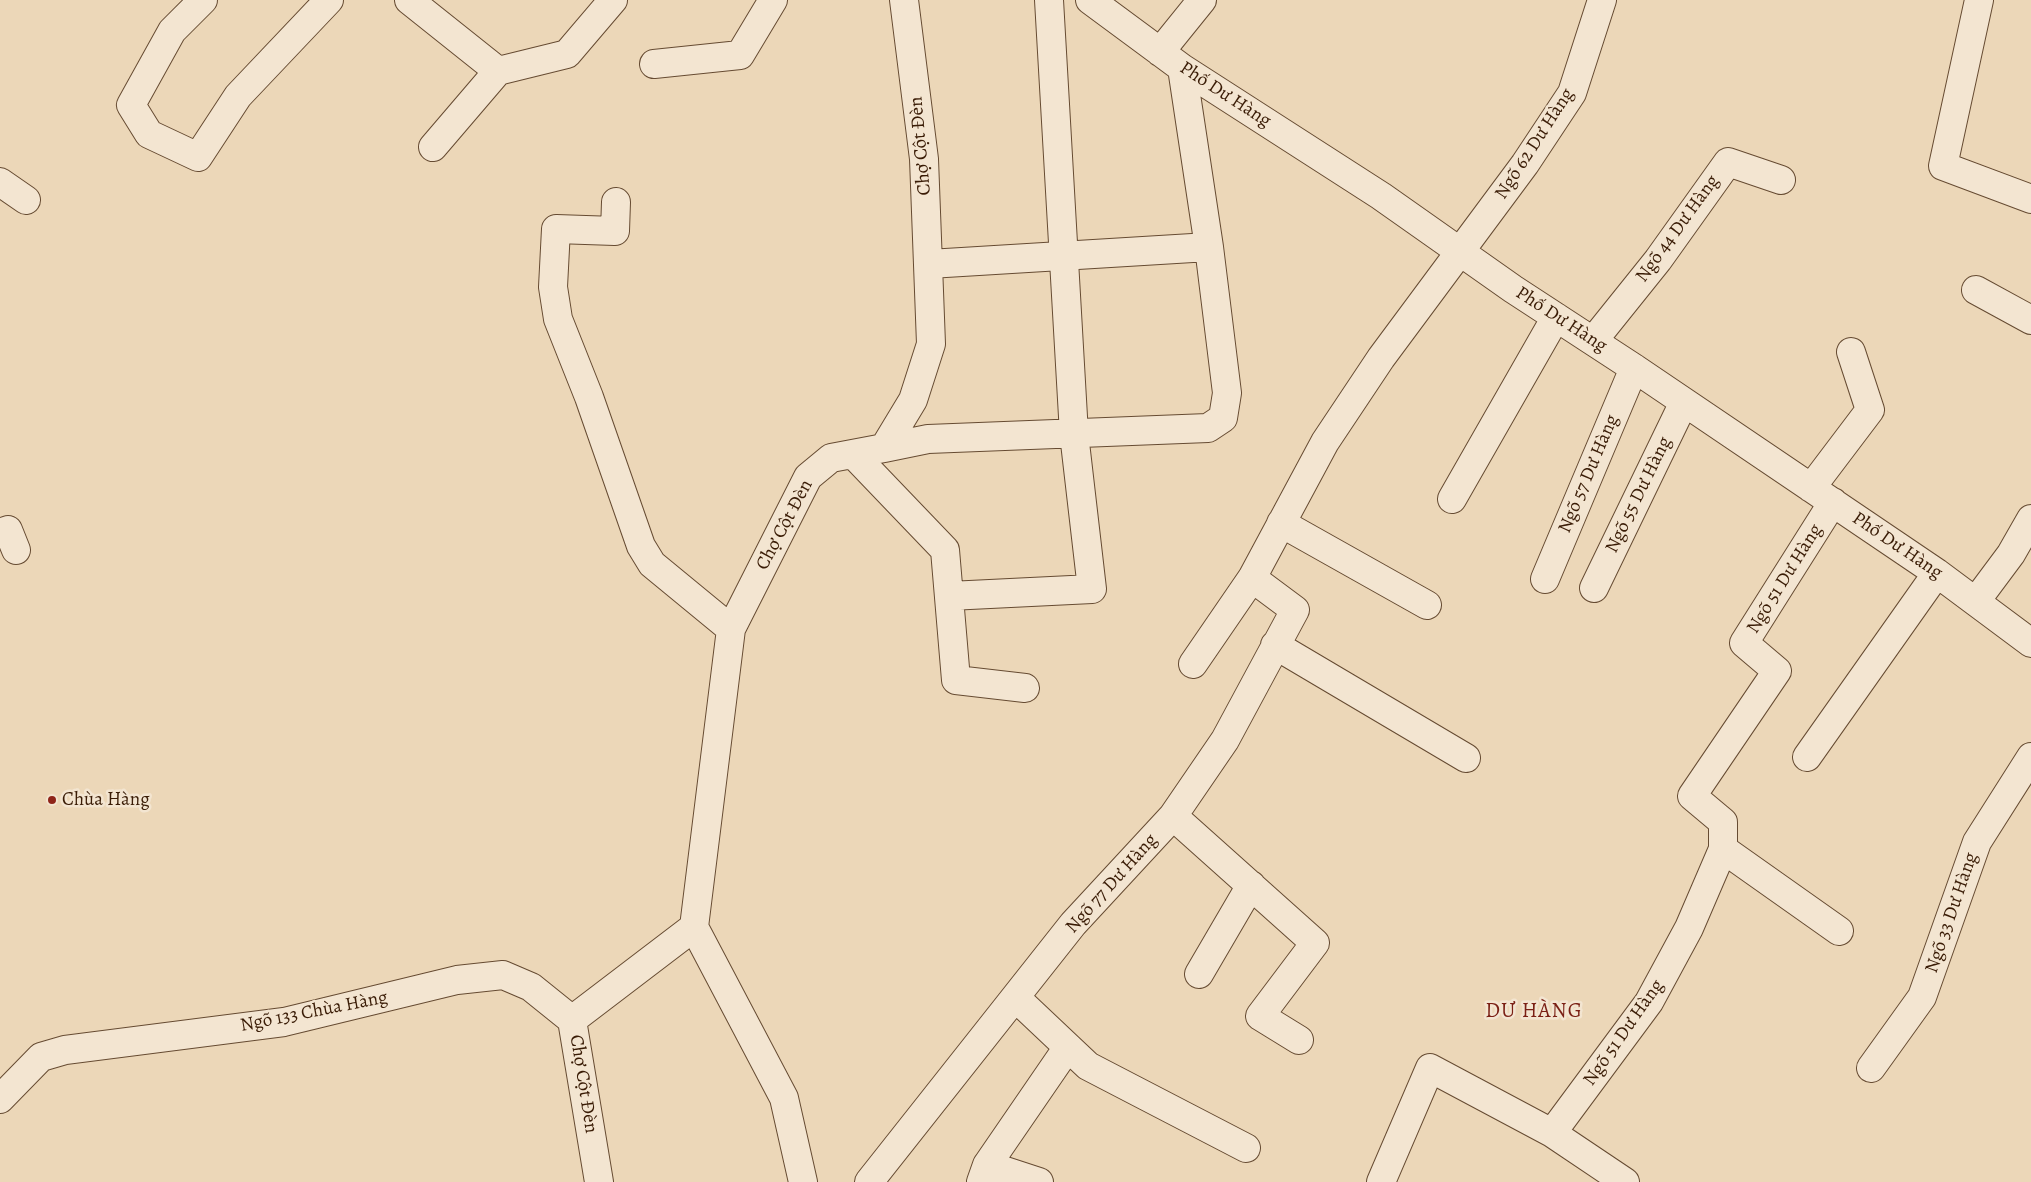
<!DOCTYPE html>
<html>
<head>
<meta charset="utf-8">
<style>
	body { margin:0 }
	canvas { display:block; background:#ecd7b8 }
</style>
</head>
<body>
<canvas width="2031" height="1182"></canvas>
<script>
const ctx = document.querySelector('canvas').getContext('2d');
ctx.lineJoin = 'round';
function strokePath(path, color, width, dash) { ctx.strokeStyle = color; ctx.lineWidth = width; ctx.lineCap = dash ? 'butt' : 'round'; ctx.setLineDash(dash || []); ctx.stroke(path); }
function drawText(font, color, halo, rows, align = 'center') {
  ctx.font = font + ' Alegreya,serif'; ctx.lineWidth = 5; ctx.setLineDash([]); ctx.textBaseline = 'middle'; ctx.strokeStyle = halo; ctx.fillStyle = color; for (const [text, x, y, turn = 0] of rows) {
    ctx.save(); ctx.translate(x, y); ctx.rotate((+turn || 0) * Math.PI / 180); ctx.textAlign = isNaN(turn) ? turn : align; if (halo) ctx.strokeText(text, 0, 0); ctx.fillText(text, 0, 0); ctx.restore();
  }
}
const minor = new Path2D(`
	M 203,0 L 172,31 L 131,105 L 149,134 L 198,157 L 238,96 L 329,0
	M 409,0 L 498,71
	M 1090,0 L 1182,68 L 1381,196 L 1513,289 L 1634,368 L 1937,573 L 2031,643
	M 1979,0 L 1943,166 L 2031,199
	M 1160,52 L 1202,0
	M 654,64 L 740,55 L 773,0
	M 433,147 L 498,71 L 567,54 L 613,0
	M 0,182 L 26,200
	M 616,202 L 615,231 L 556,229 L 553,287 L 558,319 L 589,397 L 641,546 L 652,564 L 731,629
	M 929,264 L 1209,247
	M 1976,290 L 2031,320
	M 1593,341 L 1658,260 L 1728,162 L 1781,180
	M 884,448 L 928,439 L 1208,428 L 1223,418 L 1227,393 L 1209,247 L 1182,68
	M 853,454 L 945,550 L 956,680 L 1025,688
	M 1811,488 L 1870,410 L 1851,352
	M 1452,499 L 1556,317
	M 1281,523 L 1427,605
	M 0,533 L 8,530 L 16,550
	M 1545,579 L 1634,368
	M 1594,588 L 1684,402
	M 949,596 L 1092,589 L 1074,434 L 1049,0
	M 1976,601 L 2011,554 L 2031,519
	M 1275,645 L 1466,758
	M 1193,664 L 1252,578 L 1325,442 L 1381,358 L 1525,164 L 1572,93 L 1602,0
	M 1807,757 L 1937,573
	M 1173,816 L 1315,943 L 1260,1016 L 1299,1040
	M 1723,849 L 1839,931
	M 1199,974 L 1251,885
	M 1016,998 L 1088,1066 L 1246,1148
	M 1871,1068 L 1922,997 L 1977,842 L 2031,757
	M 0,1099 L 41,1057 L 65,1050 L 284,1022 L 457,980 L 503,975 L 531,987 L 572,1020
	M 1552,1133 L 1649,1002 L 1689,928 L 1723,849 L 1723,822 L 1692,796 L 1777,671 L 1744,643 L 1833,502
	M 987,1165 L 1039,1182
	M 599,1182 L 572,1020 L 694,927
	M 803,1182 L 784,1098 L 694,927 L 731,629 L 808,477 L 831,458 L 884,448 L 913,400 L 931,344 L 924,159 L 904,0
	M 869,1182 L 1073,924 L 1173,816 L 1225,740 L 1295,610 L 1252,578
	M 981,1182 L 987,1165 L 1068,1047
	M 1381,1182 L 1430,1068 L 1552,1133 L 1625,1182`);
strokePath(minor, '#664b32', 30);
strokePath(minor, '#f3e5d1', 28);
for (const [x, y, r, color] of [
	[52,800,5,"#8f2418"]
]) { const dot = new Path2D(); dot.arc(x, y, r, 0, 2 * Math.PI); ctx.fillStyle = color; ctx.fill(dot); strokePath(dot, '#f3e5d1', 2); }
drawText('19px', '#3a1c06', '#f3e5d1', [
	["Phố Dư Hàng",1225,95,33],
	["Ngõ 62 Dư Hàng",1535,144,-57],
	["Chợ Cột Đèn",921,146,-95],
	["Ngõ 44 Dư Hàng",1678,229,-54],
	["Phố Dư Hàng",1561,320,33],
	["Ngõ 57 Dư Hàng",1589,474,-67],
	["Ngõ 55 Dư Hàng",1639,495,-64],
	["Chợ Cột Đèn",785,525,-62],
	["Phố Dư Hàng",1897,546,34],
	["Ngõ 51 Dư Hàng",1785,579,-58],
	["Ngõ 77 Dư Hàng",1112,884,-48],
	["Ngõ 33 Dư Hàng",1952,913,-71],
	["Ngõ 133 Chùa Hàng",314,1012,-11],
	["Ngõ 51 Dư Hàng",1624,1033,-55],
	["Chợ Cột Đèn",583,1084,81]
]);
drawText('19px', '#3a1c06', '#f3e5d1', [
	["Chùa Hàng",62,800]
], 'left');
ctx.letterSpacing = '1px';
drawText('21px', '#7a1f14', '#f3e5d1', [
	["DƯ HÀNG",1534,1012]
]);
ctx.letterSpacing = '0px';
</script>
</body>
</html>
